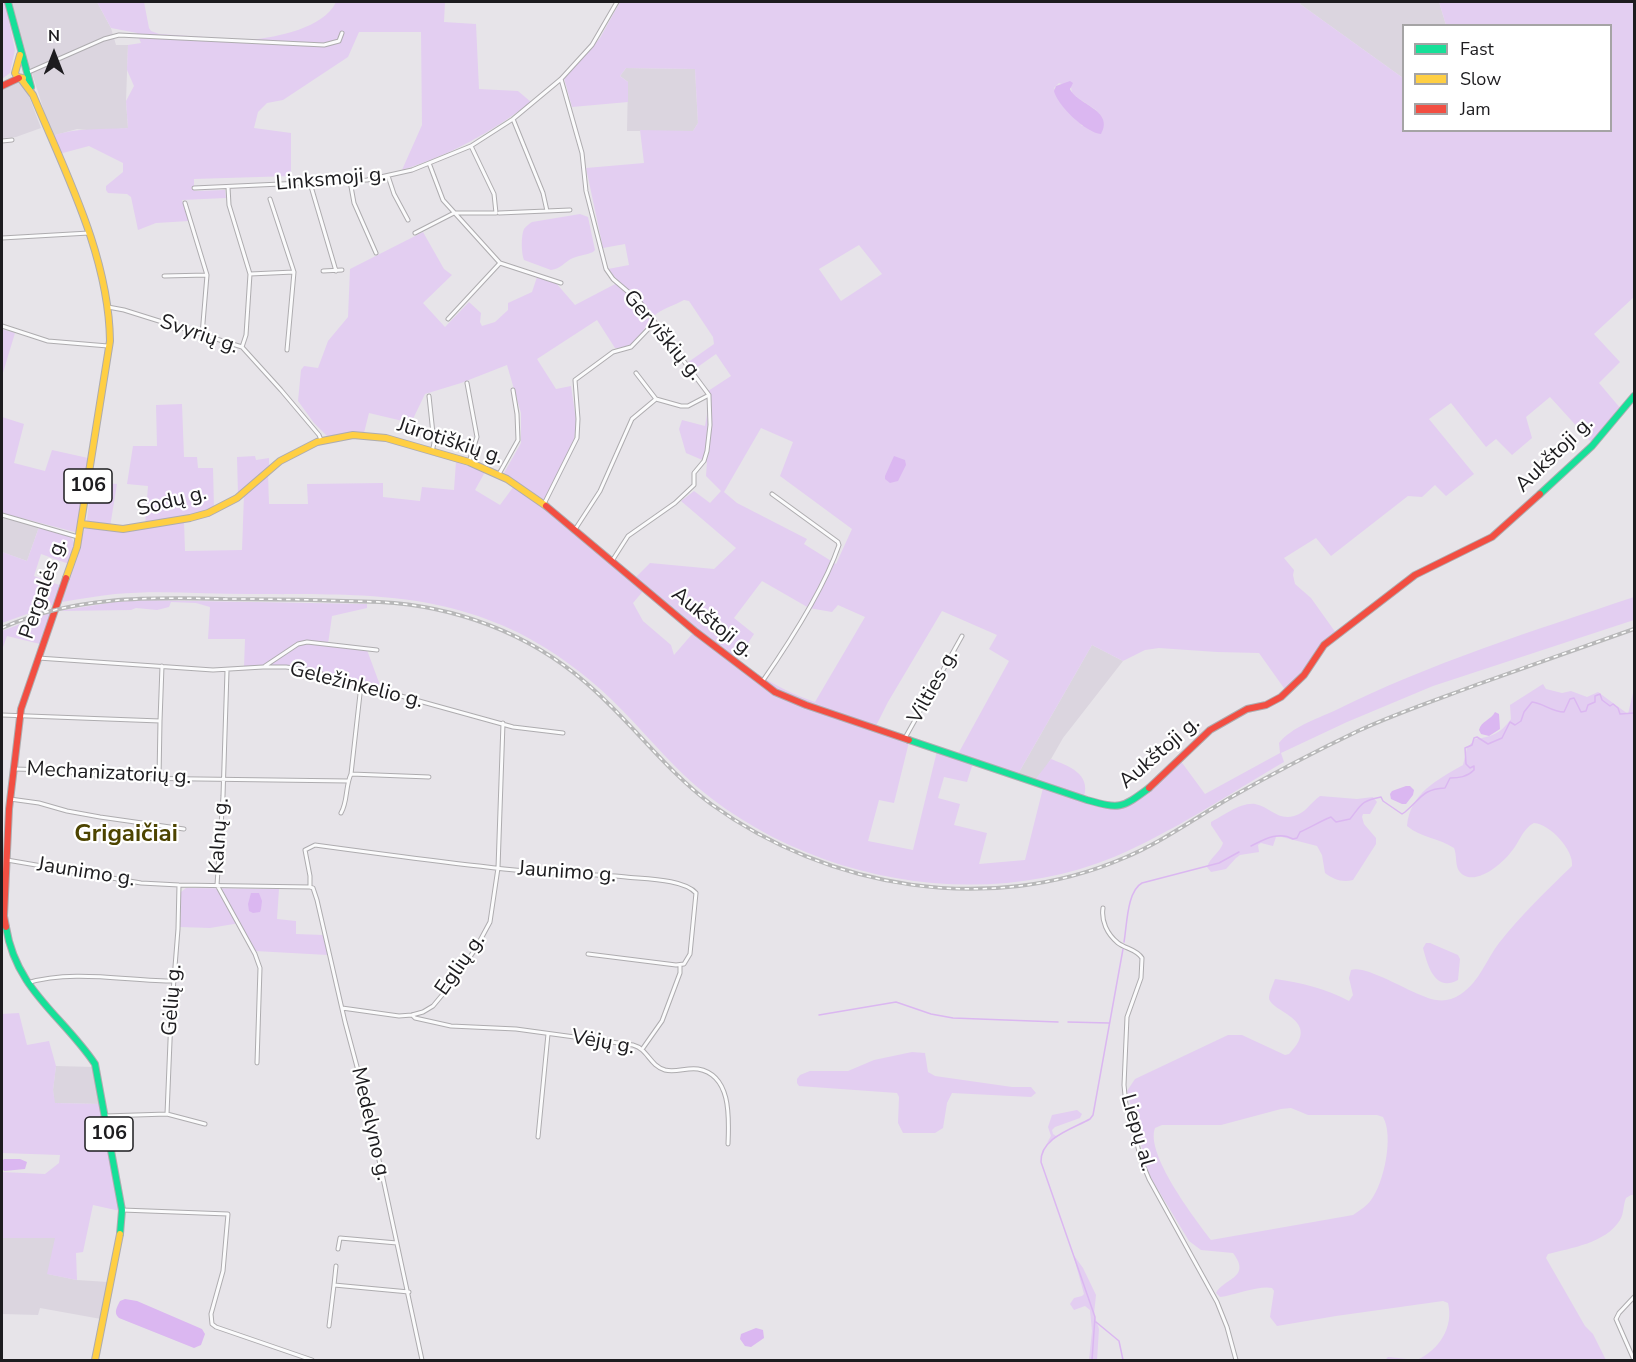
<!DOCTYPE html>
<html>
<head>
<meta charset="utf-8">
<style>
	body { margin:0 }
	#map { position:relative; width:1636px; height:1362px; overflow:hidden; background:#e7e4e9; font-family:"Nunito Sans",sans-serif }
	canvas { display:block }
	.frame { position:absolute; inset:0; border:3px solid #1d1c1f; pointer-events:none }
	.legend { position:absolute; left:1402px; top:24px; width:210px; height:108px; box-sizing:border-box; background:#fff; border:2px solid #a5a4a5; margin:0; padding:8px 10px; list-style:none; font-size:18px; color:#1d1c1f }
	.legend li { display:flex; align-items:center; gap:12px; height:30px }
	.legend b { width:30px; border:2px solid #a5a4a5 }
	.north { position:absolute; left:24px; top:24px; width:60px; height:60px; -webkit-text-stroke:4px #fff; paint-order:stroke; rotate:0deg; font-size:16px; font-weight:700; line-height:24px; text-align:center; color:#1d1c1f }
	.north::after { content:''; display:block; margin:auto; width:21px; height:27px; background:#1d1c1f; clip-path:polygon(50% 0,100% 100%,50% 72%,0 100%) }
</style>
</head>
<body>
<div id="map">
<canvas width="1636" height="1362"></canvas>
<div class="frame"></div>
<ul class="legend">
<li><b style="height:8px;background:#16e098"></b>Fast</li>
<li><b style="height:8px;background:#ffcf43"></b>Slow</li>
<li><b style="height:8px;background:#f24e42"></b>Jam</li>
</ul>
<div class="north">N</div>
</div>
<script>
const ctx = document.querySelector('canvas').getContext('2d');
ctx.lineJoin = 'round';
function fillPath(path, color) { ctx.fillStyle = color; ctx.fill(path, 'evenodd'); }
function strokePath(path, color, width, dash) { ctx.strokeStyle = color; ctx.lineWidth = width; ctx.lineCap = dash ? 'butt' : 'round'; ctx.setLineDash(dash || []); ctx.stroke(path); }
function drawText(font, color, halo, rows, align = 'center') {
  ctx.font = font + ' "Nunito Sans",sans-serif'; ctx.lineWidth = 4.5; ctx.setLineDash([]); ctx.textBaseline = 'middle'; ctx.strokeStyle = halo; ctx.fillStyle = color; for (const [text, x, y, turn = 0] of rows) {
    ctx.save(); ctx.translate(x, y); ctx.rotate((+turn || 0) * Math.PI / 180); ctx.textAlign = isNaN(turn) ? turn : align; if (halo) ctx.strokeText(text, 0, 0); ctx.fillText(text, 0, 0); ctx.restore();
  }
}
fillPath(new Path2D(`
	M 12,2 L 97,2 L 111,28 L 116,45 L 128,45 L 126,101 L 128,128 L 96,131 L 77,129 L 52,136 L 30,67 Z
	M 1301,2 L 1439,2 L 1446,25 L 1404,26 L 1403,78 L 1300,4 Z
	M 626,68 L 695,69 L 698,123 L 693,131 L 627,131 L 628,82 L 620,76 Z
	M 18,81 L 24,83 L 41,128 L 16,137 L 2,138 L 2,89 Z
	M 2,516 L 39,527 L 27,561 L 2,552 Z
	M 1092,645 L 1123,661 L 1063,738 L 1047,766 L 1035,780 L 1018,774 Z
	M 56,1066 L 94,1067 L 101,1104 L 54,1103 L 53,1090 Z
	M 2,1238 L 56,1238 L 48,1274 L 77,1280 L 108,1282 L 101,1319 L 40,1308 L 38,1315 L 2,1314 Z`), '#dbd5df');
fillPath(new Path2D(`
	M 2,2 L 5,2 L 15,50 L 10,73 L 2,79 Z
	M 97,2 L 144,2 L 149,28 L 151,31 L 159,34 C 179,35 199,37 219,38 C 229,38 241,40 251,40 C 277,37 324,28 336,2 L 445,2 L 444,22 L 476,24 L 479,89 L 518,91 L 531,102 C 490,133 452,154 402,170 L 422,125 L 421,32 L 359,32 L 348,57 L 283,100 L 267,103 L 258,112 L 254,128 L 291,133 L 291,176 L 194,179 L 194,191 L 225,190 L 226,198 L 182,200 L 189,221 L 156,223 L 138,230 L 131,197 L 127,194 L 108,193 L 106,190 L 106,186 L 123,172 L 123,163 L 89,146 L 59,154 L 52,136 C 77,127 102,130 128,128 L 126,101 L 134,86 L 127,70 L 128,45 L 141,43 L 137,33 L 111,28 Z
	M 620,2 L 1301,2 L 1300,4 L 1403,78 L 1404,130 L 1610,130 L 1610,26 L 1446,25 L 1439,2 L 1634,2 L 1634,297 L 1594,334 L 1620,362 L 1599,383 L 1621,409 L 1592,443 L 1550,397 L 1526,417 L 1532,438 L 1512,455 L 1496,439 L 1486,447 L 1451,403 L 1429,419 L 1474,474 L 1446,496 L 1435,485 L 1422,497 L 1408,496 L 1331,556 L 1316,538 L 1284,558 L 1294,570 L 1293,575 L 1295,584 L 1311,598 L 1336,633 L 1323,642 L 1303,674 L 1286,691 L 1259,653 L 1217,652 L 1159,648 L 1145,650 L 1123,661 L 1092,645 L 1018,774 L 958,754 L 1009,661 L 989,649 L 997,635 L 942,611 L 888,702 L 876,726 L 788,696 L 770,686 L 717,647 L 635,578 L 650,563 L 714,569 L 736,548 L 681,501 L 694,491 L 710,503 L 721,491 L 706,476 L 707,462 L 686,453 L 679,429 L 682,420 L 705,426 C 707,415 710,403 705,393 L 731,376 L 716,354 L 692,371 L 687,363 L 714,344 L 713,337 L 689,301 L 684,300 C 675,305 661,309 654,316 C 641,329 640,349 615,348 L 597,320 L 537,359 L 556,389 L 571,386 L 576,420 L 574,441 L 544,500 L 504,473 L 521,443 L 521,413 L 507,365 L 461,383 L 425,394 L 411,423 L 369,413 L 364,433 L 327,436 L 314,423 L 298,401 L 301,370 L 304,366 L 318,368 L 328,341 L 348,317 L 350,269 L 423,232 L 444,269 L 452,275 L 423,303 L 445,327 L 469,302 L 481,313 L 480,322 L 482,326 L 495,322 L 508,310 L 508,303 L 532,292 L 537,277 L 556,283 L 575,305 L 619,282 L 608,269 L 629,265 L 625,244 L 603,248 L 586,168 L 644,163 L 640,130 L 693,131 L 698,123 L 695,69 L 626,68 L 620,76 L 628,82 L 628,102 L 572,107 L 564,78 L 600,38 ZM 1059,83 L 1071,87 L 1072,94 L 1096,110 L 1103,121 L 1082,126 L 1054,88 ZM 859,245 L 882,274 L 841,301 L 819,269 ZM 761,428 L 793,442 L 780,476 L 852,529 L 836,564 L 804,544 L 807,539 L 737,503 L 724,492 ZM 762,581 L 809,608 L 832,612 L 838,605 L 865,617 L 815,702 C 785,692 762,678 737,660 L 754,634 L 734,618 Z
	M 580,214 L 588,217 L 595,250 L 593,252 C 587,255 580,255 573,258 C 564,262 561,269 551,270 L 524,260 C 521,253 521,235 524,229 C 526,226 529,224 532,222 Z
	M 2,329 L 15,333 L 2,376 Z
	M 182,404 L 184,457 L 197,457 L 198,468 L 213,468 L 214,508 L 192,516 L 145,525 L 148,486 L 127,484 L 133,446 L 157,446 L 156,405 Z
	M 2,417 L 24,424 L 14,463 L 45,471 L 52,450 L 88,458 L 84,477 L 85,481 L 78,529 L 75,532 L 2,513 Z
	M 255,456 L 256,460 L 269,458 L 269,468 L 238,495 L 237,457 Z
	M 456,462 L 485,472 L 475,490 L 500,505 L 514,486 L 574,530 L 644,590 L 633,603 L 643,621 L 671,645 L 674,655 L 693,633 L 754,680 L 771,692 L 790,701 L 909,742 L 894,803 L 879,800 L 868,841 L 913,850 L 937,751 L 973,763 L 967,782 L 944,777 L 938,798 L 960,804 L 954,825 L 987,833 L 979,864 L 1025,860 L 1043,788 L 1113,809 L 1122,808 L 1180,760 L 1205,794 L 1280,753 L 1279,743 C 1292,727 1316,719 1334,711 C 1430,663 1533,631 1634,597 L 1634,620 L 1433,686 L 1347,722 L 1281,753 L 1284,762 C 1229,794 1173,832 1114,857 C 978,913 808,881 696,786 C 666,760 641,728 612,700 C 584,673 554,651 519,633 C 429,589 347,595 249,594 C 205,594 159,590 115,594 C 97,596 79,599 62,602 L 78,556 L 84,530 L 88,527 L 125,531 L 184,521 L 185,551 L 242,550 L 244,495 L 268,474 L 269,504 L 308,504 L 307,484 L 383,483 L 383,497 L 420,501 L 422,487 L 454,490 Z
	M 91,482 L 117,484 L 110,527 L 89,523 L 87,520 Z
	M 39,527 L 69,536 C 79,544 73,554 69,564 L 41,554 L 34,576 L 62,586 L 55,604 L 2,623 L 2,552 L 27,561 Z
	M 137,600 L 367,604 L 367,608 L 332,616 L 328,644 L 367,650 L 381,688 C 336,676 292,660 244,667 L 245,639 L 208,639 L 210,607 L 196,603 L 171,602 L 169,607 L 157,610 L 136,608 L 131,610 L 59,611 L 114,602 Z
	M 52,612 L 40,644 L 7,636 L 2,650 L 2,631 Z
	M 1543,684 L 1546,689 L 1562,693 L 1571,691 L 1587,697 L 1598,692 L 1628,714 L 1634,689 L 1634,1195 L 1631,1195 L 1626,1198 C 1623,1205 1624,1214 1620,1220 C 1606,1243 1571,1248 1548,1254 L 1546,1258 L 1585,1326 L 1593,1334 L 1606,1360 L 1385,1360 L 1388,1357 L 1417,1360 C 1439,1350 1454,1327 1448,1303 L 1443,1301 L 1336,1316 L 1277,1326 L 1270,1317 L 1274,1291 L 1272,1288 C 1260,1285 1235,1295 1220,1297 L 1216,1293 C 1224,1278 1252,1278 1233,1253 L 1201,1250 L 1189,1241 L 1149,1175 L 1127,1091 L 1135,1079 L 1228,1035 L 1242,1035 L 1285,1055 L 1289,1054 C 1324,1019 1271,1013 1269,998 C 1269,993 1273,985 1275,979 C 1302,983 1325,988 1349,1001 L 1353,995 L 1349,978 L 1351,970 C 1364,965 1403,988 1418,994 C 1434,1001 1446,1004 1461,994 C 1480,981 1486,960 1499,943 C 1521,915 1546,891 1572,866 C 1574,850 1550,824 1534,823 C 1523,828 1519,843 1511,852 C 1502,864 1473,889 1459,871 C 1455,865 1457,855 1454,848 C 1439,838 1421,838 1407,826 C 1410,793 1437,780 1463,765 L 1467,748 L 1475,739 C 1492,737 1501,733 1511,719 L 1510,705 ZM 1291,1108 L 1308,1115 L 1377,1115 L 1383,1117 C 1394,1136 1384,1183 1371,1200 C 1367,1206 1359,1211 1353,1215 L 1211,1240 C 1195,1219 1145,1154 1155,1128 L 1162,1125 L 1221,1125 L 1281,1109 Z
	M 1051,759 C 1068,766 1091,773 1084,797 L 1035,780 Z
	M 1320,796 L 1357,799 L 1373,797 L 1377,802 L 1370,814 L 1363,814 L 1362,817 L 1364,824 L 1376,838 L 1376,844 L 1353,880 C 1342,883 1333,879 1325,873 L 1322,855 L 1317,846 L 1282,837 L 1276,837 L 1273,846 L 1261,843 L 1258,845 L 1259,852 L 1240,855 L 1236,858 L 1226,869 L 1211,872 L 1207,867 C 1210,857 1220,853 1223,843 L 1211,825 L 1211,822 C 1223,816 1241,802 1255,804 C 1270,807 1278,821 1294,816 C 1306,813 1310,803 1320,796 Z
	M 186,888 L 279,889 L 277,919 L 296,921 L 296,934 L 323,935 L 328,955 L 255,951 L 240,923 L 210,928 L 180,927 L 181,892 Z
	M 1426,943 L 1430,943 L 1458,955 L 1460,959 L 1458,980 C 1435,992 1428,967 1423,948 Z
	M 19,1013 L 27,1045 L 49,1041 L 56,1066 L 53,1090 L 55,1103 L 101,1104 L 120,1211 L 93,1205 L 83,1252 L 76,1253 L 77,1280 L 47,1274 L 55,1238 L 2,1238 L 2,1172 L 45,1174 L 59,1163 L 60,1155 L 2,1153 L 2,1014 Z
	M 912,1052 L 925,1053 L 928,1072 L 935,1076 L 1012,1087 L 1031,1087 L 1036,1093 L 1031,1097 L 952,1093 L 947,1103 L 943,1128 L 935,1133 L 903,1133 L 898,1123 L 899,1097 L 897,1093 L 799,1086 L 797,1083 L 797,1079 L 800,1075 L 810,1071 L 848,1071 L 874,1060 Z
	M 1077,1110 L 1082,1114 L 1080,1118 L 1055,1127 L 1052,1130 L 1053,1134 L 1056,1136 L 1062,1134 L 1047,1143 L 1051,1136 L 1048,1127 L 1052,1115 Z
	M 1073,1254 L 1083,1268 L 1096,1295 L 1094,1314 L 1099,1329 L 1097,1360 L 1089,1360 L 1092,1331 L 1090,1310 L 1085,1306 L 1074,1310 L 1070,1304 L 1074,1298 L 1082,1296 L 1084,1294 Z`), '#e3cef1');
fillPath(new Path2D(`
	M 1070,81 L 1073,83 L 1070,89 C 1076,104 1115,110 1101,134 C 1086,133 1057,105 1054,91 L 1056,86 Z
	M 894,456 L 905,460 L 906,465 L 898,481 L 890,483 L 885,479 L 885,476 Z
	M 1495,712 L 1499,714 L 1500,729 L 1489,736 L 1481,734 L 1479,730 C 1481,721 1491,720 1495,712 Z
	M 1406,786 L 1410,786 L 1414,790 L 1413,795 L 1406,804 L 1402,804 L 1391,799 L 1390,794 L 1392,791 Z
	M 251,893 L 259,893 L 262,901 L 261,909 L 260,912 L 253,913 L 249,911 L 248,904 Z
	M 4,1159 L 20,1159 L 27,1162 L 25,1169 L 4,1171 L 2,1168 L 2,1161 Z
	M 125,1299 L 137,1301 L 202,1329 L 205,1334 L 201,1345 L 194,1348 L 119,1318 C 113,1313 117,1307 120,1301 Z
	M 756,1328 L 763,1330 L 764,1338 L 751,1347 L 745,1346 L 740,1339 L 741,1334 Z`), '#dbb7f1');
strokePath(new Path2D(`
	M 1251,846 C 1265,839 1279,831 1293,839 L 1297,838 L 1300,832 C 1311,827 1319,822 1331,817 L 1336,822 L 1350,819 C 1362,804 1361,801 1381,797 L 1383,801 L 1402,814 L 1405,812 C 1421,799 1422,789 1445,788 L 1450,778 C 1459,778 1467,777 1474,770 L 1474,766 L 1470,768 L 1466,764 L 1465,748 L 1472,745 L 1474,738 L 1477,737 L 1488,744 L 1502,738 L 1510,722 L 1515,725 L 1521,721 L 1524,712 L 1532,702 C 1543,703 1552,712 1564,712 L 1570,699 L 1574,698 L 1581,712 L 1586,711 L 1588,705 L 1595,702 L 1595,696 L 1600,694 L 1602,700 L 1610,706 L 1613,704 L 1618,708 L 1620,714 L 1634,713
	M 1124,942 C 1127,925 1127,891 1142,883 L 1219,863 L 1239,852
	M 819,1015 L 896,1002 L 931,1014 L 953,1018 L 1058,1022
	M 1068,1022 L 1109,1023
	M 1096,1322 L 1119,1341 L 1123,1360
	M 1092,1360 L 1095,1317 L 1041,1162 C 1040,1138 1072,1129 1090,1119 L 1093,1115 L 1123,949`), '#dbb7f1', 1.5);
const street = new Path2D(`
	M 29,72 L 104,39 L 119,35 L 324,45 L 339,41 L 342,33
	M 561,79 L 582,153 L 586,191 L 606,269 L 613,279 L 640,302 L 709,395 L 710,425 L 707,451 L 704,461 L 694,473 L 694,485 L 675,503 L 628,536 L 612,561
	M 513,119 L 543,193 L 547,211
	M 2,141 L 12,140
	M 429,163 L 443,200 L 500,263 L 561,283
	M 388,176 L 394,194 L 408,220
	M 350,181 L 354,203 L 376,253
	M 310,183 L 336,271
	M 228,187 L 229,205 L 250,274 L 246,335 L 242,347
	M 194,188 L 367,180 L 412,170 L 471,146 L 513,119 L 561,79 L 592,45 L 617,2
	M 270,199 L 294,272 L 287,350
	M 185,203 L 207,275 L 202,335
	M 499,213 L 570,210
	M 415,233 L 454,213 L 496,213 L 494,194 L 471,146
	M 2,238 L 89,233
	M 323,271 L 342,270
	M 250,274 L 294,272
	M 164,276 L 207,275
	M 108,307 L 124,310 L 242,347 L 281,390 L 319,435 L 321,440
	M 448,319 L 500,263
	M 2,326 L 48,341 L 108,346
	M 636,373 L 656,399 L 681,406 L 688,406 L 709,395
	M 467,383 L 477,437 L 469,462
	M 429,396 L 434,443 L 432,452
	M 499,474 L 518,440 L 517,414 L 513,390
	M 544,504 L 577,438 L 578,419 L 575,380 L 613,352 L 631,347 L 654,323
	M 2,515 L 78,537
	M 576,528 L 600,491 L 632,419 L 656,399
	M 38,658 L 213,670 L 263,667 L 286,667 L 307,670 L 513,727 L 563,733
	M 265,666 L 298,644 L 307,642 L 377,650
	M 227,671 L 223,796 L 217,885 L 255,954 L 260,968 L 257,1063
	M 762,682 C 789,643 824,589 839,545 L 838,542 L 772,494
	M 2,715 L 160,721 L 159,778
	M 160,721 L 162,666
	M 905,738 L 962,636
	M 14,769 L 50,770 L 125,778 L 348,781
	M 351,774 L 429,777
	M 10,799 L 39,803 L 67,811 L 100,817 L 184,829
	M 341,813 C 348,801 345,787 351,774 L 361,685
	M 7,860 L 141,883 L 179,885 L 310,887 L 313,888 L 317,900 L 345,1022 L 367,1104 L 422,1360
	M 310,887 L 310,876 L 305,850 L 315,845 C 388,855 461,865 534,872 C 565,874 595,874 626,877 C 645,879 684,879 696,893 L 690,954 L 684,964 L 676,965 L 588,954
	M 1103,908 C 1101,921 1107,934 1118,943 C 1126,949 1136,949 1142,958 L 1141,978 L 1127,1017 L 1124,1085 L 1126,1105 L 1133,1127 L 1141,1160 L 1149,1179 L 1217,1302 L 1227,1327 L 1236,1360
	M 27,983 C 72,969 128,981 174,981
	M 342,1008 L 399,1016 L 412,1015 L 423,1012 L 433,1006 L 453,982 L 476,948 L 490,922 L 498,868 L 503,723
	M 412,1015 L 415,1018 L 451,1026 L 516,1029 L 633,1045 C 648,1049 649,1065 665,1070 C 676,1073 687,1067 698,1069 C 732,1075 729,1119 728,1144
	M 643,1048 L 662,1021 L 680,973 L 680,966
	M 167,1114 L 171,1017 L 178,929 L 179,885
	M 105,1116 L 167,1114 L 205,1124
	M 538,1137 L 548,1034
	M 122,1210 L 228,1214 L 223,1271 L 211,1314 L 212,1324 L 216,1327 L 312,1360
	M 338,1249 L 340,1238 L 397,1243
	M 336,1266 L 334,1285 L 409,1292
	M 329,1326 L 334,1285
	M 1634,1360 L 1616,1319 L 1619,1313 L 1634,1297`);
const fast = new Path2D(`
	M 8,2 L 31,87
	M 1540,494 L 1592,446 L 1634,396
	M 909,740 L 1087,800 C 1120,809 1121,809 1149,788
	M 6,927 C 16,990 62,1015 95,1064 L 122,1210 L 120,1234`);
const slow = new Path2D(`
	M 20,55 L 15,73 L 17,77 L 23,78
	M 21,79 L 33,95 C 65,172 109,256 110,341 L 77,547 L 66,578
	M 82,524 L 123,529 L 190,518 L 208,513 L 237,498 L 280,461 L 317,442 L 353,435 L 386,438 L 469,462 L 507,479 L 546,506
	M 95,1360 L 120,1234`);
const jam = new Path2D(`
	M 2,86 L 19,78
	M 546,506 L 696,632 L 775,692 L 806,705 L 909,740
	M 1149,788 L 1210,730 L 1247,709 L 1266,705 L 1281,697 L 1304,675 L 1324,645 L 1415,575 L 1492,537 L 1540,494
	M 6,927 L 4,916 L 9,809 L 21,709 L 66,578`);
strokePath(street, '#aeacaf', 5);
strokePath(fast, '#aeacaf', 8);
strokePath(slow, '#aeacaf', 8);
strokePath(jam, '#aeacaf', 8);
strokePath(street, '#fbfbfc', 3);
strokePath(fast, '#16e098', 6);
strokePath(slow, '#ffcf43', 6);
strokePath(jam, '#f24e42', 6);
const rail = new Path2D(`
	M 2,628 C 73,596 148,597 225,599 C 277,599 328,600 380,602 C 455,606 528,633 585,682 C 630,720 664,769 711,804 C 829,889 989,916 1124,858 C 1160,843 1194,819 1228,799 C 1270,775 1314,752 1358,731 C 1397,713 1436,700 1476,685 C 1529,666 1582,647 1634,629`);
strokePath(rail, '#b8b8b9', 4);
strokePath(rail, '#fff', 1.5, [4.5]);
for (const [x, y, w] of [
	[88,486,48],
	[109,1134,48]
]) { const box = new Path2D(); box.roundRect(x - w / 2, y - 17, w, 34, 4.5); ctx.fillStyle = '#fff'; ctx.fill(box); strokePath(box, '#1d1c1f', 1.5); }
drawText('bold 20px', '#1d1c1f', null, [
	["106",88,486],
	["106",109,1134]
]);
drawText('21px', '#1d1c1f', '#fff', [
	["Linksmoji g.",331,180,-5],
	["Svyrių g.",199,335,19],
	["Gerviškių g.",662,336,50],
	["Jūrotiškių g.",450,442,18],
	["Aukštoji g.",1555,455,-44],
	["Sodų g.",172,502,-14],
	["Pergalės g.",44,589,-71],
	["Aukštoji g.",712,623,39],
	["Geležinkelio g.",356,686,14],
	["Vilties g.",934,687,-61],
	["Aukštoji g.",1160,753,-41],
	["Mechanizatorių g.",109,774,3],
	["Kalnų g.",220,836,-86],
	["Jaunimo g.",86,873,9],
	["Jaunimo g.",567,873,4],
	["Eglių g.",461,965,-55],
	["Gėlių g.",173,1000,-86],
	["Vėjų g.",603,1043,10],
	["Medelyno g.",370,1124,77],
	["Liepų al.",1137,1133,74]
]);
drawText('bold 24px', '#4d4400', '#fff', [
	["Grigaičiai",126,835]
]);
</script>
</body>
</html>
